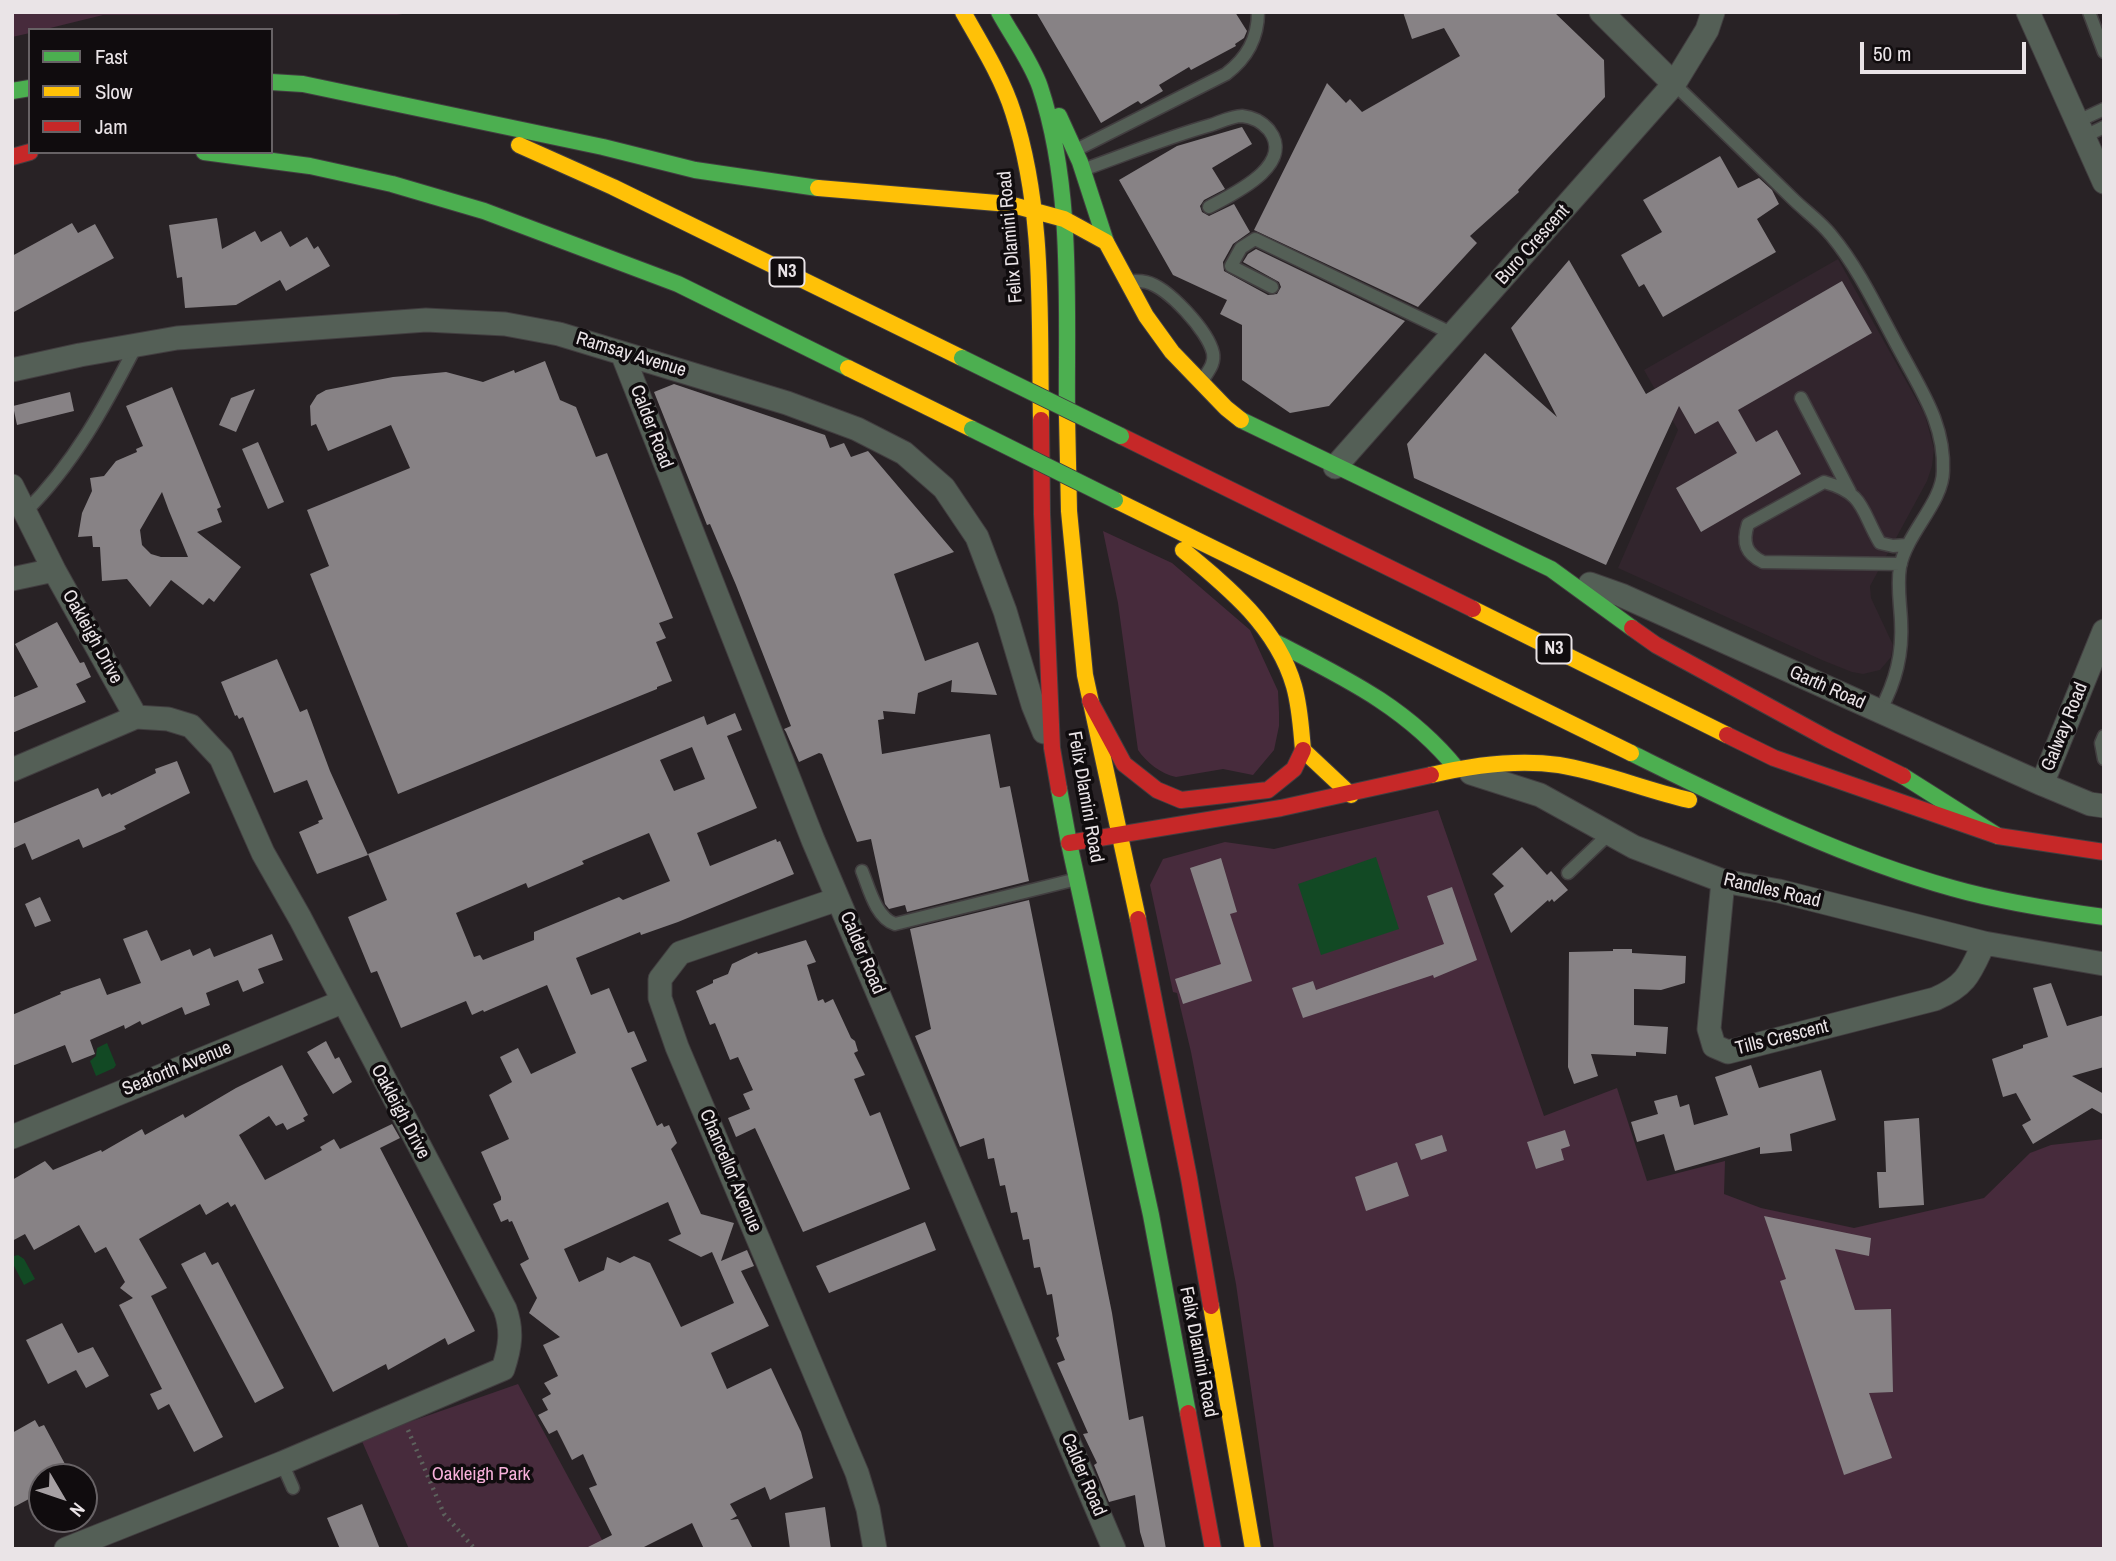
<!DOCTYPE html>
<html>
<head>
<meta charset="utf-8">
<style>
	body { margin:0 }
	#map { position:relative; width:2116px; height:1561px; overflow:hidden; background:#282225; font-family:"Archivo Narrow",sans-serif }
	canvas { display:block }
	.frame { position:absolute; inset:0; border:14px solid #eae4e7; pointer-events:none }
	.legend { position:absolute; left:28px; top:28px; width:245px; height:126px; box-sizing:border-box; background:#100c0e; border:2px solid #676265; margin:0; padding:9px 12px; list-style:none; font-size:21px; color:#eae4e7 }
	.legend li { display:flex; align-items:center; gap:14px; height:35px }
	.legend b { width:35px; border:2px solid #676265 }
	.north { position:absolute; left:28px; top:1463px; width:70px; height:70px; box-sizing:border-box; background:#100c0e; border:2px solid #676265; border-radius:50%; rotate:129deg; font-size:19px; font-weight:700; line-height:28px; text-align:center; color:#eae4e7 }
	.north::after { content:''; display:block; margin:auto; width:24px; height:32px; background:#a6a0a3; clip-path:polygon(50% 0,100% 100%,50% 72%,0 100%) }
	.scale { position:absolute; left:1860px; top:42px; width:166px; height:32px; box-sizing:border-box; border:4px solid #eae4e7; border-top:0; padding-left:9px; font-size:21px; line-height:24px; white-space:nowrap; color:#eae4e7; -webkit-text-stroke:5px #100c0e; paint-order:stroke }
</style>
</head>
<body>
<div id="map">
<canvas width="2116" height="1561"></canvas>
<div class="frame"></div>
<ul class="legend">
<li><b style="height:9px;background:#4caf50"></b>Fast</li>
<li><b style="height:9px;background:#ffc107"></b>Slow</li>
<li><b style="height:9px;background:#c62828"></b>Jam</li>
</ul>
<div class="north">N</div>
<div class="scale">50 m</div>
</div>
<script>
const ctx = document.querySelector('canvas').getContext('2d');
ctx.lineJoin = 'round';
function fillPath(path, color) { ctx.fillStyle = color; ctx.fill(path, 'evenodd'); }
function strokePath(path, color, width, dash) { ctx.strokeStyle = color; ctx.lineWidth = width; ctx.lineCap = dash ? 'butt' : 'round'; ctx.setLineDash(dash || []); ctx.stroke(path); }
function drawText(font, color, halo, rows, align = 'center') {
  ctx.font = font + ' "Archivo Narrow",sans-serif'; ctx.lineWidth = 7; ctx.setLineDash([]); ctx.textBaseline = 'middle'; ctx.strokeStyle = halo; ctx.fillStyle = color; for (const [text, x, y, turn = 0] of rows) {
    ctx.save(); ctx.translate(x, y); ctx.rotate((+turn || 0) * Math.PI / 180); ctx.textAlign = isNaN(turn) ? turn : align; if (halo) ctx.strokeText(text, 0, 0); ctx.fillText(text, 0, 0); ctx.restore();
  }
}
fillPath(new Path2D(`
	M 1838,259 L 1925,415 L 1934,449 L 1932,466 L 1927,481 L 1870,586 L 1871,598 L 1893,645 L 1891,657 L 1880,670 L 1863,674 L 1852,672 L 1822,660 L 1618,568 L 1678,430 L 1644,370 Z`), '#32252d');
fillPath(new Path2D(`
	M 12,12 L 414,12 L 397,15 L 103,15 L 42,30 L 30,30 L 30,33 L 12,37 Z
	M 1103,531 L 1172,563 L 1250,630 L 1278,691 L 1279,712 L 1279,726 L 1274,750 L 1253,775 L 1223,769 L 1176,777 C 1161,774 1146,762 1138,750 L 1118,603 Z
	M 1438,810 L 1544,1116 L 1617,1088 L 1647,1181 L 1725,1161 L 1724,1194 L 1761,1208 L 1854,1228 L 1984,1198 L 2030,1153 L 2051,1145 L 2104,1139 L 2104,1549 L 1274,1549 L 1236,1284 L 1191,1052 L 1177,993 L 1173,992 L 1150,885 L 1163,859 L 1225,842 L 1274,849 Z
	M 518,1384 L 607,1549 L 409,1549 L 361,1439 Z`), '#472b3c');
fillPath(new Path2D(`
	M 1376,857 L 1399,929 L 1321,955 L 1298,884 Z
	M 107,1043 L 116,1065 L 114,1068 L 96,1076 L 90,1061 L 96,1056 L 97,1048 Z
	M 18,1255 L 24,1259 L 35,1279 L 24,1285 L 13,1264 L 14,1256 Z`), '#124924');
fillPath(new Path2D(`
	M 1036,12 L 1235,12 L 1247,31 L 1244,38 L 1235,44 L 1236,46 L 1191,70 L 1189,67 L 1159,85 L 1163,91 L 1141,104 L 1138,101 L 1101,123 Z
	M 1403,12 L 1554,12 L 1604,60 L 1605,97 L 1518,190 L 1519,192 L 1470,236 L 1477,243 L 1418,307 L 1254,230 L 1327,83 L 1346,103 L 1350,99 L 1362,112 L 1460,56 L 1444,28 L 1412,39 Z
	M 1242,127 L 1252,144 L 1212,168 L 1225,189 L 1204,200 L 1200,206 L 1202,212 L 1209,216 L 1234,204 L 1250,232 L 1233,244 L 1223,262 L 1224,271 L 1268,295 L 1277,294 L 1281,287 L 1279,282 L 1243,262 L 1248,254 L 1256,249 L 1405,321 L 1329,406 L 1290,413 L 1242,380 L 1242,325 L 1220,314 L 1227,300 L 1173,275 L 1119,180 L 1177,146 Z
	M 1720,156 L 1738,188 L 1759,178 L 1772,190 L 1779,204 L 1757,219 L 1776,252 L 1663,317 L 1644,284 L 1639,287 L 1621,255 L 1662,232 L 1643,200 Z
	M 217,218 L 222,249 L 255,231 L 261,242 L 281,231 L 290,247 L 307,237 L 314,249 L 318,246 L 330,266 L 286,291 L 280,280 L 236,305 L 185,308 L 182,277 L 177,278 L 169,225 Z
	M 72,223 L 78,233 L 95,224 L 114,258 L 12,313 L 12,256 Z
	M 1569,260 L 1646,394 L 1842,281 L 1872,333 L 1738,410 L 1756,442 L 1777,430 L 1801,474 L 1701,532 L 1676,488 L 1737,453 L 1718,421 L 1695,434 L 1679,406 L 1606,565 L 1414,478 L 1407,444 L 1485,353 L 1557,417 L 1511,328 Z
	M 545,361 L 560,400 L 576,407 L 596,457 L 607,453 L 641,539 L 673,618 L 659,623 L 666,638 L 656,642 L 672,681 L 657,687 L 657,689 L 398,794 L 310,574 L 329,566 L 307,510 L 410,468 L 391,425 L 328,451 L 316,424 L 311,426 L 310,406 L 317,395 L 326,390 L 393,377 L 446,372 L 483,382 L 514,370 L 515,373 Z
	M 674,384 L 825,435 L 830,448 L 844,443 L 851,457 L 868,451 L 954,552 L 894,574 L 925,661 L 978,642 L 997,695 L 951,692 L 952,680 L 918,693 L 915,714 L 883,711 L 884,719 L 878,720 L 882,754 L 990,734 L 1000,788 L 1010,786 L 1029,881 L 907,912 L 905,905 L 889,909 L 885,904 L 871,839 L 857,842 L 822,754 L 819,753 L 799,762 L 786,732 L 784,729 L 791,726 L 736,585 L 710,524 L 707,525 L 654,392 Z
	M 172,387 L 221,507 L 217,509 L 222,522 L 197,532 L 241,567 L 214,602 L 209,598 L 203,605 L 171,580 L 150,607 L 127,579 L 102,581 L 100,547 L 93,547 L 92,536 L 78,537 L 82,513 L 92,491 L 90,478 L 104,476 L 116,461 L 137,452 L 136,449 L 143,446 L 126,406 ZM 162,492 L 169,511 L 188,557 L 161,557 L 151,554 L 142,545 L 140,530 Z
	M 255,389 L 236,432 L 219,425 L 231,398 Z
	M 70,392 L 74,411 L 17,425 L 13,406 Z
	M 258,442 L 284,502 L 268,509 L 242,449 Z
	M 57,622 L 80,663 L 84,662 L 91,677 L 76,684 L 86,702 L 12,733 L 12,698 L 38,687 L 15,644 Z
	M 277,659 L 300,712 L 307,709 L 330,771 L 368,855 L 317,874 L 299,832 L 319,823 L 318,821 L 323,819 L 307,780 L 274,793 L 243,717 L 239,719 L 237,715 L 235,716 L 221,682 Z
	M 735,713 L 742,730 L 727,736 L 757,808 L 697,833 L 710,866 L 776,839 L 777,842 L 780,841 L 794,874 L 678,922 L 641,935 L 640,932 L 576,958 L 591,995 L 609,988 L 628,1033 L 634,1031 L 647,1061 L 631,1068 L 657,1126 L 662,1123 L 664,1127 L 669,1125 L 677,1143 L 671,1149 L 701,1214 L 734,1223 L 721,1261 L 747,1250 L 754,1266 L 741,1271 L 769,1326 L 711,1353 L 727,1389 L 771,1368 L 801,1432 L 813,1478 L 770,1500 L 765,1487 L 730,1504 L 737,1516 L 730,1520 L 738,1519 L 753,1549 L 704,1549 L 692,1523 L 640,1549 L 584,1549 L 612,1535 L 589,1488 L 597,1485 L 583,1454 L 572,1460 L 557,1430 L 549,1434 L 538,1415 L 548,1410 L 542,1399 L 551,1394 L 544,1383 L 558,1376 L 543,1345 L 560,1337 L 529,1313 L 537,1298 L 520,1264 L 529,1259 L 512,1221 L 509,1222 L 508,1219 L 501,1222 L 493,1204 L 501,1200 L 501,1197 L 481,1152 L 509,1139 L 489,1095 L 512,1082 L 500,1057 L 518,1048 L 531,1074 L 576,1053 L 547,985 L 484,1012 L 483,1010 L 472,1015 L 466,1001 L 401,1028 L 377,971 L 371,973 L 348,917 L 387,900 L 368,854 L 704,716 L 707,725 ZM 692,747 L 705,779 L 674,791 L 660,760 ZM 649,833 L 670,881 L 623,900 L 619,897 L 534,932 L 534,940 L 483,960 L 480,955 L 474,957 L 456,913 L 526,883 L 528,888 L 584,864 L 582,861 ZM 668,1202 L 681,1234 L 668,1240 L 701,1257 L 712,1252 L 734,1303 L 681,1327 L 650,1263 L 634,1256 L 620,1263 L 607,1257 L 604,1270 L 579,1282 L 564,1249 Z
	M 177,761 L 190,793 L 124,826 L 126,829 L 83,848 L 79,839 L 32,860 L 25,843 L 12,849 L 12,824 L 98,788 L 102,797 L 110,793 L 111,795 L 156,773 L 155,769 Z
	M 1522,847 L 1547,875 L 1551,871 L 1568,890 L 1554,902 L 1552,899 L 1549,902 L 1548,900 L 1511,933 L 1494,894 L 1504,886 L 1492,874 Z
	M 1221,858 L 1237,912 L 1230,914 L 1252,981 L 1183,1004 L 1175,979 L 1221,964 L 1190,868 Z
	M 1452,887 L 1477,960 L 1434,978 L 1433,975 L 1303,1018 L 1292,988 L 1313,981 L 1316,990 L 1444,944 L 1427,896 Z
	M 40,897 L 51,921 L 35,927 L 25,904 Z
	M 1029,900 L 1112,1313 L 1129,1420 L 1143,1416 L 1166,1549 L 1145,1549 L 1140,1532 L 1135,1495 L 1109,1502 L 1094,1465 L 1097,1463 L 1083,1434 L 1088,1433 L 1057,1363 L 1065,1360 L 1056,1338 L 1059,1336 L 1052,1294 L 1047,1295 L 1040,1267 L 1034,1268 L 1029,1239 L 1023,1240 L 1017,1212 L 1011,1213 L 1005,1185 L 1000,1186 L 994,1158 L 988,1159 L 984,1138 L 960,1147 L 915,1036 L 931,1029 L 910,929 Z
	M 147,930 L 161,961 L 190,949 L 193,956 L 210,948 L 214,957 L 272,934 L 283,960 L 258,969 L 264,983 L 243,992 L 238,980 L 206,993 L 210,1005 L 185,1015 L 182,1007 L 142,1025 L 140,1021 L 125,1029 L 124,1025 L 90,1040 L 95,1054 L 72,1063 L 65,1045 L 12,1066 L 12,1015 L 61,994 L 60,992 L 100,978 L 107,995 L 141,983 L 123,939 Z
	M 806,940 L 816,962 L 807,965 L 818,1001 L 823,999 L 825,1003 L 833,999 L 851,1038 L 855,1041 L 858,1051 L 854,1053 L 865,1075 L 854,1079 L 870,1116 L 880,1112 L 910,1189 L 803,1232 L 755,1128 L 736,1137 L 728,1118 L 750,1109 L 743,1094 L 753,1090 L 738,1057 L 730,1060 L 715,1023 L 710,1025 L 696,991 L 713,983 L 713,980 L 728,974 L 732,964 L 757,952 L 758,954 Z
	M 1613,949 L 1632,949 L 1632,953 L 1686,956 L 1685,983 L 1661,990 L 1634,989 L 1634,1025 L 1668,1027 L 1666,1054 L 1636,1052 L 1636,1056 L 1591,1054 L 1598,1076 L 1574,1084 L 1568,1067 L 1569,952 L 1613,951 Z
	M 2051,983 L 2067,1026 L 2104,1015 L 2104,1067 L 2072,1076 L 2104,1094 L 2104,1115 L 2092,1108 L 2033,1144 L 2022,1125 L 2031,1120 L 2016,1093 L 2003,1097 L 1992,1059 L 2023,1048 L 2023,1045 L 2048,1037 L 2033,988 Z
	M 326,1041 L 335,1059 L 339,1057 L 352,1082 L 333,1094 L 307,1052 Z
	M 282,1065 L 308,1115 L 303,1118 L 305,1121 L 287,1130 L 283,1123 L 276,1126 L 269,1116 L 239,1135 L 265,1180 L 322,1150 L 320,1147 L 334,1139 L 340,1149 L 392,1124 L 400,1138 L 380,1148 L 475,1331 L 448,1345 L 445,1338 L 388,1370 L 386,1364 L 333,1392 L 235,1204 L 231,1207 L 228,1202 L 206,1215 L 200,1204 L 139,1239 L 167,1288 L 151,1296 L 223,1437 L 194,1452 L 169,1404 L 158,1410 L 150,1394 L 162,1389 L 119,1305 L 133,1298 L 120,1288 L 125,1282 L 106,1247 L 95,1253 L 79,1225 L 34,1250 L 25,1234 L 12,1241 L 12,1180 L 45,1161 L 53,1170 L 101,1150 L 102,1152 L 142,1129 L 145,1135 L 183,1114 L 185,1118 L 236,1088 Z
	M 1751,1065 L 1759,1088 L 1821,1070 L 1836,1120 L 1790,1134 L 1792,1151 L 1760,1154 L 1760,1147 L 1675,1171 L 1664,1134 L 1637,1142 L 1631,1122 L 1658,1114 L 1654,1101 L 1677,1095 L 1680,1107 L 1689,1104 L 1694,1125 L 1728,1115 L 1715,1077 Z
	M 1919,1118 L 1924,1205 L 1879,1208 L 1877,1172 L 1886,1172 L 1884,1121 Z
	M 1565,1130 L 1570,1146 L 1561,1149 L 1564,1160 L 1536,1169 L 1527,1142 Z
	M 1442,1135 L 1447,1151 L 1421,1160 L 1415,1144 Z
	M 1397,1162 L 1409,1196 L 1366,1211 L 1355,1177 Z
	M 1764,1216 L 1871,1238 L 1869,1256 L 1835,1249 L 1855,1310 L 1891,1309 L 1893,1392 L 1869,1393 L 1892,1458 L 1844,1475 L 1780,1281 L 1786,1279 Z
	M 925,1222 L 936,1250 L 829,1293 L 816,1266 Z
	M 205,1252 L 212,1265 L 218,1262 L 284,1388 L 255,1403 L 181,1264 Z
	M 62,1323 L 78,1353 L 93,1347 L 109,1376 L 86,1388 L 76,1370 L 48,1384 L 26,1340 Z
	M 35,1420 L 39,1427 L 44,1425 L 72,1477 L 42,1477 L 42,1492 L 12,1508 L 12,1433 Z
	M 362,1504 L 380,1549 L 340,1549 L 327,1518 Z
	M 825,1507 L 831,1549 L 790,1549 L 785,1513 Z`), '#878285');
const lane = new Path2D(`
	M 2089,12 L 2104,52
	M 1674,84 C 1714,122 1753,160 1792,198 C 1805,211 1820,221 1831,235 C 1861,271 1881,317 1904,358 C 1924,395 1945,427 1943,471 C 1943,502 1906,534 1900,567 C 1897,585 1900,601 1901,620 C 1903,654 1896,681 1880,711
	M 2076,122 L 2104,109
	M 2083,137 L 2104,127
	M 1076,150 L 1226,74 C 1247,58 1258,39 1258,12
	M 1085,169 C 1127,154 1168,137 1211,125 C 1220,122 1232,116 1242,116 C 1253,117 1262,122 1269,130 C 1296,165 1233,194 1209,207
	M 1135,281 C 1139,281 1142,281 1146,282 C 1168,287 1208,331 1213,353 C 1215,363 1209,370 1204,378
	M 1272,287 L 1231,266 L 1241,248 L 1255,239 L 1453,334
	M 1801,398 L 1850,492
	M 25,512 C 74,464 105,406 136,346
	M 1901,564 L 1763,562 C 1746,554 1742,543 1748,524 L 1824,482 C 1865,493 1861,511 1880,543 L 1893,546 L 1907,545
	M 2104,736 L 2101,743 L 2104,759
	M 862,871 C 869,888 876,918 895,924 L 1077,879
	M 1568,873 L 1609,834
	M 282,1463 L 293,1488`);
const street = new Path2D(`
	M 1601,12 L 1674,84
	M 2028,12 L 2104,182
	M 622,353 L 813,840 L 1114,1549
	M 12,370 L 80,355 L 177,338 L 426,320 L 505,324 L 559,334 L 787,403 L 857,429 L 904,453 L 944,488 L 977,537 L 1005,611 L 1033,705 L 1044,732
	M 1335,467 L 1674,84 L 1707,30 L 1713,12
	M 12,486 L 54,570 L 136,717 L 168,719 L 191,726 L 221,758 L 263,853 L 300,918 L 505,1309 C 513,1331 510,1348 503,1369 L 282,1463 L 66,1549
	M 12,579 L 54,570
	M 1590,584 L 1621,595 L 2042,784 L 2090,804 L 2104,806
	M 12,770 L 136,717
	M 1471,773 L 1540,795 L 1634,847 L 1723,881 L 1779,891 L 1984,943 L 2104,964
	M 2042,784 L 2104,631
	M 1723,881 L 1709,1029 L 1714,1046 L 1728,1052 L 1935,999 C 1967,985 1970,973 1984,943
	M 838,899 L 680,953 L 660,979 L 660,998 L 677,1047 L 857,1473 L 868,1509 L 875,1549
	M 12,1137 L 342,1002`);
const fast = new Path2D(`
	M 999,12 C 1012,36 1031,61 1040,87 C 1074,189 1066,308 1067,415
	M 271,82 L 303,84 L 603,147 L 695,170 L 818,188
	M 12,91 L 30,88
	M 1059,116 L 1080,162 L 1106,242
	M 204,152 L 310,166 L 392,184 L 484,211 L 678,284 L 848,368
	M 1241,420 L 1551,569 L 1632,628
	M 1277,643 C 1345,678 1408,708 1457,769
	M 1631,753 C 1735,804 1840,857 1952,888 C 2001,902 2053,910 2104,917
	M 1903,776 L 1998,836
	M 1059,789 L 1069,843 L 1151,1215 L 1188,1413`);
const slow = new Path2D(`
	M 963,12 C 981,44 1002,77 1013,112 C 1045,211 1039,318 1041,420
	M 519,145 L 613,187 L 962,358
	M 818,188 L 1009,204 L 1064,219 L 1106,242 L 1146,316 L 1172,352 L 1226,408 L 1241,420
	M 848,368 L 972,429
	M 1067,415 L 1069,511 L 1085,675 L 1138,919
	M 1115,500 L 1631,753
	M 1183,550 C 1228,587 1277,627 1294,686 C 1300,707 1301,728 1303,750 L 1351,795
	M 1473,609 L 1727,735
	M 1431,775 C 1473,765 1516,759 1559,765 C 1603,772 1645,790 1689,800
	M 1211,1306 L 1253,1549`);
const jam = new Path2D(`
	M 12,157 L 30,152
	M 1041,420 L 1042,514 L 1052,748 L 1059,789
	M 1121,436 L 1473,609
	M 1632,628 L 1656,645 L 1830,740 L 1903,776
	M 1090,701 L 1124,764 L 1157,790 L 1181,800 L 1268,790 L 1294,769 L 1303,750
	M 1727,735 L 1774,758 L 1998,836 L 2104,852
	M 1069,843 L 1281,808 L 1431,775
	M 1138,919 L 1189,1178 L 1211,1306
	M 1188,1413 L 1213,1549`);
strokePath(lane, '#423e40', 15);
strokePath(street, '#423e40', 25);
strokePath(fast, '#423e40', 18);
strokePath(slow, '#423e40', 18);
strokePath(jam, '#423e40', 18);
strokePath(new Path2D(`
	M 408,1430 L 444,1514 L 475,1549`), '#5d625d', 4.5, [2, 5]);
strokePath(lane, '#545f56', 12);
strokePath(street, '#545f56', 23);
strokePath(fast, '#4caf50', 16);
strokePath(slow, '#ffc107', 16);
strokePath(jam, '#c62828', 16);
const fastBridge = new Path2D(`
	M 962,358 L 1121,436
	M 972,429 L 1115,500`);
strokePath(fastBridge, '#423e40', 18, []);
strokePath(fastBridge, '#4caf50', 16);
for (const [x, y, w] of [
	[787,272,35],
	[1554,649,35]
]) { const box = new Path2D(); box.roundRect(x - w / 2, y - 14.5, w, 29, 5); ctx.fillStyle = '#100c0e'; ctx.fill(box); strokePath(box, '#eae4e7', 2); }
drawText('bold 18px', '#eae4e7', null, [
	["N3",787,272],
	["N3",1554,649]
]);
drawText('19px', '#eae4e7', '#100c0e', [
	["Felix Dlamini Road",1011,237,-95],
	["Buro Crescent",1533,245,-48],
	["Ramsay Avenue",631,355,17],
	["Calder Road",651,427,69],
	["Oakleigh Drive",92,637,61],
	["Garth Road",1827,688,24],
	["Galway Road",2065,727,-68],
	["Felix Dlamini Road",1085,797,80],
	["Randles Road",1772,891,13],
	["Calder Road",862,953,67],
	["Tills Crescent",1782,1038,-14],
	["Seaforth Avenue",177,1069,-22],
	["Oakleigh Drive",400,1112,62],
	["Chancellor Avenue",730,1171,67],
	["Felix Dlamini Road",1198,1352,79],
	["Calder Road",1083,1475,67]
]);
drawText('19px', '#f8b1db', '#100c0e', [
	["Oakleigh Park",481,1475]
]);
</script>
</body>
</html>
